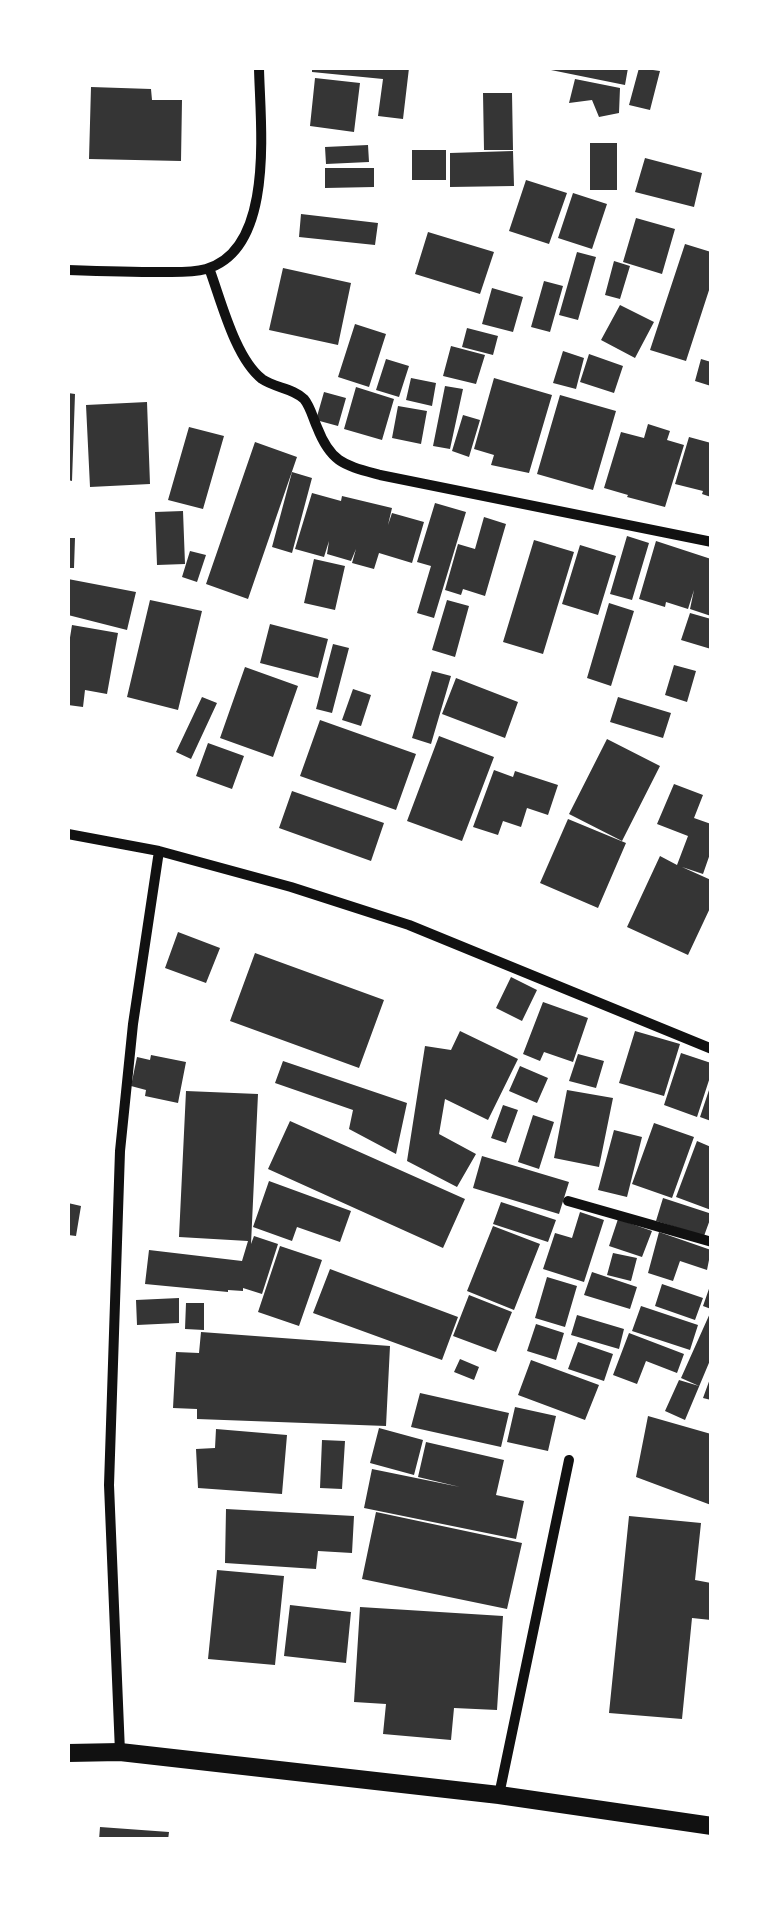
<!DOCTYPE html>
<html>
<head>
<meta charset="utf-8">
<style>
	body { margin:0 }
	#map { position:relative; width:779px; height:1907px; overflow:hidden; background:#fff; font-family:Raleway,sans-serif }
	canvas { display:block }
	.frame { position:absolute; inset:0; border:70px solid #fff; pointer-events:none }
</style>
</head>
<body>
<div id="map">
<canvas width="779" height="1907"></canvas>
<div class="frame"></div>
</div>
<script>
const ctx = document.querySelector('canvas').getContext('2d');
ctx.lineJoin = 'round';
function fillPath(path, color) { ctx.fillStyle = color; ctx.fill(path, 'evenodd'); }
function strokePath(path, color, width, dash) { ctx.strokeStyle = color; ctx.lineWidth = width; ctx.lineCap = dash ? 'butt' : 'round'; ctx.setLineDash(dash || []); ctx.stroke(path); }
fillPath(new Path2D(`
	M 312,68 L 409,68 L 403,119 L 378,116 L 383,79 L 312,72 Z
	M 547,68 L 628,68 L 625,85 L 546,69 Z
	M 639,68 L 660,71 L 650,110 L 629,105 Z
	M 315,78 L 360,83 L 354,132 L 310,126 Z
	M 575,79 L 620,88 L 619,113 L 599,117 L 592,100 L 569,103 Z
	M 91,87 L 151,89 L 152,100 L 182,100 L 181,161 L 89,159 Z
	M 483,93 L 512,93 L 513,150 L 484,150 Z
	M 590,143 L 617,143 L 617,190 L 590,190 Z
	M 368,145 L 369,162 L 326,164 L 325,147 Z
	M 412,150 L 446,150 L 446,180 L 412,180 Z
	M 513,151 L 514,186 L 450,187 L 450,153 Z
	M 645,158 L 702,173 L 694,207 L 635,192 Z
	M 325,168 L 374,168 L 374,187 L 325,188 Z
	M 526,180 L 567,193 L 549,244 L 509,231 Z
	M 573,193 L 607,204 L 592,249 L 558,238 Z
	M 301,214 L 378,223 L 375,245 L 299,237 Z
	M 636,218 L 675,229 L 662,274 L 623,262 Z
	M 428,232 L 494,252 L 480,294 L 415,274 Z
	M 685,244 L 711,252 L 711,284 L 686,361 L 650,350 Z
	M 577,252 L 596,257 L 578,320 L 559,315 Z
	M 614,261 L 630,266 L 620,299 L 605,295 Z
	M 283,268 L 351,283 L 338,345 L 269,330 Z
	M 544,281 L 563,286 L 550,332 L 531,327 Z
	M 492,288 L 523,297 L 513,332 L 482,324 Z
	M 620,305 L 654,322 L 635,358 L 601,340 Z
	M 355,324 L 386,334 L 369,387 L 338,377 Z
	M 467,328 L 498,336 L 493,355 L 462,347 Z
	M 451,346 L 485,355 L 476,384 L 443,376 Z
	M 563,351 L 584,358 L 576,389 L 553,383 Z
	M 589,354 L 623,366 L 614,393 L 580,382 Z
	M 386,359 L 409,366 L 399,397 L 376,390 Z
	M 701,359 L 711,362 L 711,386 L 695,381 Z
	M 411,378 L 436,383 L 432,406 L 406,400 Z
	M 494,378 L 552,395 L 529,473 L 491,465 L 494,455 L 474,449 Z
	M 445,386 L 463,389 L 450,449 L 433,446 Z
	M 356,387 L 394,399 L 382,440 L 344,429 Z
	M 324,392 L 346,398 L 338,426 L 316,420 Z
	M 68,393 L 75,394 L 72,481 L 68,480 Z
	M 560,395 L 616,411 L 593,490 L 537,474 Z
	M 147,402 L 150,484 L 90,487 L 86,405 Z
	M 398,406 L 427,411 L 421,444 L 392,438 Z
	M 463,415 L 480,420 L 469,457 L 452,451 Z
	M 648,424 L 670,431 L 667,440 L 684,445 L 665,507 L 627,497 L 628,495 L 604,488 L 621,432 L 644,438 Z
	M 189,427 L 224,436 L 203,509 L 168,500 Z
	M 689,437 L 711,443 L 711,497 L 702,494 L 703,491 L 675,484 Z
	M 255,442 L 297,457 L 248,599 L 206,584 Z
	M 292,472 L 312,478 L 292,553 L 272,547 Z
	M 312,493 L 341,501 L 342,496 L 392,508 L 388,525 L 392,513 L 424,522 L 412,563 L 379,553 L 374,569 L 352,563 L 356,549 L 351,561 L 327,554 L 329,541 L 324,557 L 295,549 Z
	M 435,503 L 466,512 L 434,618 L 417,613 L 431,566 L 417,562 Z
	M 183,511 L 185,564 L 157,565 L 155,512 Z
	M 484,517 L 506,524 L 485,596 L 463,589 L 461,595 L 445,590 L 458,544 L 475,549 Z
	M 627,536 L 649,543 L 632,600 L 610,594 Z
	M 68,538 L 75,538 L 74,568 L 68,568 Z
	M 534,540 L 574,552 L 543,654 L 503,642 Z
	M 656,541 L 711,559 L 711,616 L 690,609 L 694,590 L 688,609 L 666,602 L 665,607 L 639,599 Z
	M 580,545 L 616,556 L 598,615 L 562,604 Z
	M 190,551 L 206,555 L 197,582 L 182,577 Z
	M 314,559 L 345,566 L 335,610 L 304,603 Z
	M 68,579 L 136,592 L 127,630 L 68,615 Z
	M 150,600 L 202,611 L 178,710 L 127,697 Z
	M 447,600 L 469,606 L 455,657 L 432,650 Z
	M 609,603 L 634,611 L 611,686 L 587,678 Z
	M 690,613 L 711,619 L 711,649 L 681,640 Z
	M 270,624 L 328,639 L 318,678 L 260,663 Z
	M 72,625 L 118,633 L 107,694 L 85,690 L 83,707 L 68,705 L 68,650 Z
	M 333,644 L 349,648 L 332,713 L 316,709 Z
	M 674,665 L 696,671 L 687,702 L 665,695 Z
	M 245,667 L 298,686 L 273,757 L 220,738 Z
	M 432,671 L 451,676 L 431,744 L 412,738 Z
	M 456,678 L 518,702 L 505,738 L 442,714 Z
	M 353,689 L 371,695 L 361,726 L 342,720 Z
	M 202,697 L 217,703 L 191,759 L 176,752 Z
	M 618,697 L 671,713 L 663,738 L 610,722 Z
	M 320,720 L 416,754 L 396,810 L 300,776 Z
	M 439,736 L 494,757 L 462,841 L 407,821 Z
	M 607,739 L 660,766 L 622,841 L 569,814 Z
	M 208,743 L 244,756 L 232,789 L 196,776 Z
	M 494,770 L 513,777 L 515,771 L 558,785 L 548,815 L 527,808 L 521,827 L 503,821 L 498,835 L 473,827 Z
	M 674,784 L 703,795 L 694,818 L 711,824 L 711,851 L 703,874 L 682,867 L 711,880 L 711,906 L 688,955 L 627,927 L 660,856 L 677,865 L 688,836 L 657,824 Z
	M 292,791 L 384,823 L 371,861 L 279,828 Z
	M 568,819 L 626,843 L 598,908 L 540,883 Z
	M 178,932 L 220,948 L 206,983 L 165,968 Z
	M 255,953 L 384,1000 L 359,1068 L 230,1021 Z
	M 511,977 L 537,990 L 522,1021 L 496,1008 Z
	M 543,1002 L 588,1018 L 573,1062 L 544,1052 L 540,1061 L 523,1054 Z
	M 460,1031 L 518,1059 L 488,1120 L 445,1099 L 439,1134 L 476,1154 L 457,1187 L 407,1161 L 425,1046 L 451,1050 Z
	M 635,1031 L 680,1044 L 664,1096 L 619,1083 Z
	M 681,1053 L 711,1063 L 711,1074 L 697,1117 L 664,1105 Z
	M 578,1054 L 604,1061 L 596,1088 L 569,1081 Z
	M 151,1055 L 186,1062 L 178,1103 L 145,1096 L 146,1090 L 131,1086 L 137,1057 L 150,1060 Z
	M 283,1061 L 407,1103 L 396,1154 L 349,1129 L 353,1110 L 275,1083 Z
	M 520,1066 L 548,1078 L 537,1103 L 509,1091 Z
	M 711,1084 L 711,1121 L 700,1117 Z
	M 567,1090 L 613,1098 L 599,1167 L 554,1158 Z
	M 186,1091 L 258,1094 L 251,1244 L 254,1236 L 278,1244 L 262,1294 L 243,1288 L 243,1291 L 228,1290 L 228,1292 L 145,1284 L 149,1250 L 242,1261 L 248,1241 L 179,1237 Z
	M 503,1105 L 518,1110 L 506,1143 L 491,1138 Z
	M 533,1115 L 554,1122 L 539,1169 L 518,1162 Z
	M 290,1121 L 465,1199 L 443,1248 L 268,1169 Z
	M 654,1123 L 694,1137 L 672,1198 L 632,1184 Z
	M 614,1130 L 642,1137 L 627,1197 L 598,1190 Z
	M 697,1141 L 711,1147 L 711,1210 L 676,1197 Z
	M 482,1156 L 569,1182 L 559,1214 L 473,1188 Z
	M 269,1181 L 351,1211 L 340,1242 L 297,1227 L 292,1241 L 253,1227 Z
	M 663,1198 L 712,1214 L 704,1236 L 656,1221 Z
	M 501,1202 L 556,1220 L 548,1242 L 493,1224 Z
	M 68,1203 L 81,1206 L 76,1236 L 68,1235 Z
	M 580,1212 L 604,1220 L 584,1282 L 543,1269 L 555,1233 L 572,1238 Z
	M 618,1219 L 652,1231 L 642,1257 L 609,1246 Z
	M 493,1226 L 540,1244 L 514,1310 L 467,1291 Z
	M 659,1232 L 711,1250 L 707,1270 L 680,1261 L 673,1281 L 648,1273 Z
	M 280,1246 L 322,1260 L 299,1326 L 258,1312 Z
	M 613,1253 L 637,1258 L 631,1281 L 607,1275 Z
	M 330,1269 L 458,1317 L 442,1360 L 313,1313 Z
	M 592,1272 L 637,1287 L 630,1309 L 584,1295 Z
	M 547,1277 L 577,1286 L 565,1327 L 535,1318 Z
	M 711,1283 L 711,1309 L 703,1306 Z
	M 662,1284 L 703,1298 L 695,1320 L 655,1306 Z
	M 469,1295 L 512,1312 L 496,1352 L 453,1336 Z
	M 179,1298 L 179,1323 L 137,1325 L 136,1300 Z
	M 186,1303 L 204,1303 L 204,1330 L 185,1329 Z
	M 641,1306 L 698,1325 L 690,1350 L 632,1331 Z
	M 711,1311 L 711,1358 L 685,1420 L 665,1411 L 679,1380 L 699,1386 L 681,1378 Z
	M 577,1315 L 624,1329 L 619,1349 L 571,1335 Z
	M 536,1324 L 564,1333 L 556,1360 L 527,1351 Z
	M 201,1332 L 390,1346 L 386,1426 L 197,1419 L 197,1409 L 173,1408 L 176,1352 L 199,1353 Z
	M 629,1333 L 684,1354 L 677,1373 L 646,1361 L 637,1384 L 613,1375 Z
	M 578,1342 L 613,1354 L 604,1381 L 568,1369 Z
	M 460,1359 L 479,1367 L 474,1380 L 454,1372 Z
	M 531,1360 L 599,1385 L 585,1420 L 518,1395 Z
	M 711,1376 L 711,1400 L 703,1398 Z
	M 420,1393 L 509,1413 L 501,1447 L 411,1427 Z
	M 515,1407 L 556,1416 L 548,1451 L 507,1442 Z
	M 648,1416 L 711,1434 L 711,1505 L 636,1477 Z
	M 379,1428 L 423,1440 L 414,1475 L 370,1463 Z
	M 216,1429 L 287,1435 L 282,1494 L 198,1488 L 196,1449 L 215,1448 Z
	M 322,1440 L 345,1441 L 342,1489 L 320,1488 Z
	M 426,1442 L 504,1460 L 496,1495 L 524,1501 L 516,1539 L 364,1508 L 372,1469 L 460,1487 L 418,1477 Z
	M 226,1509 L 354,1516 L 352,1553 L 318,1551 L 316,1569 L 225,1563 Z
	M 376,1512 L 522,1543 L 507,1609 L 362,1579 Z
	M 629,1516 L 701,1523 L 695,1580 L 711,1583 L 711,1620 L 692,1618 L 682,1719 L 609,1713 Z
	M 217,1570 L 284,1576 L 275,1665 L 208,1659 Z
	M 290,1605 L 351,1612 L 346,1663 L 284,1656 Z
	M 360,1607 L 503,1616 L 497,1710 L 454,1708 L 451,1740 L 383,1734 L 386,1704 L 354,1702 Z
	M 100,1827 L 169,1832 L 168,1840 L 99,1840 Z`), '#353535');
strokePath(new Path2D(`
	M 209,268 C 221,300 235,358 262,379 C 275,388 293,388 304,399 C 310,406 313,418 317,427 C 331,463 344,465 380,475 L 712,542
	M 68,270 C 98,271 129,272 160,272 C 175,272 191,273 206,269 C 276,249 260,123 259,68
	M 68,834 L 159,851 L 291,887 L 409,925 L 712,1049
	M 568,1201 L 712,1242
	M 120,1752 L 109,1485 L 120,1151 L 133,1024 L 159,851
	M 499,1795 L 569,1460`), '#111', 10);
strokePath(new Path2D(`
	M 68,1753 L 120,1752 L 499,1795 L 712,1826`), '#111', 18);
</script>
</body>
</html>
